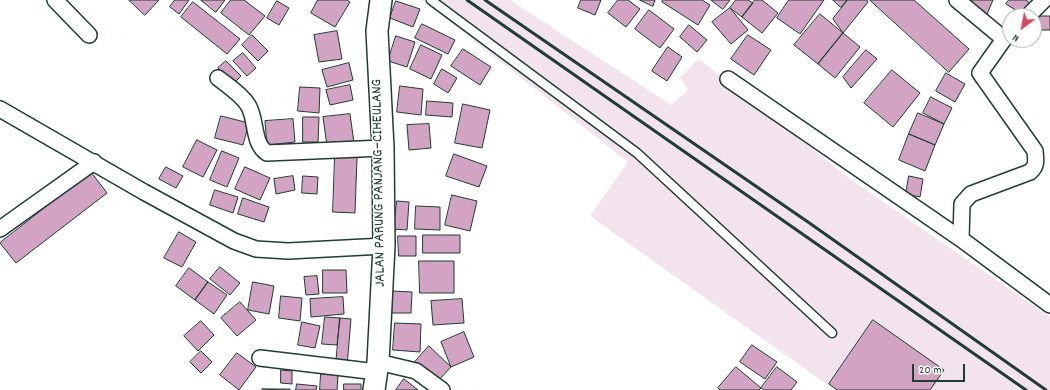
<!DOCTYPE html>
<html>
<head>
<meta charset="utf-8">
<style>
	body { margin:0 }
	#map { position:relative; width:1050px; height:390px; overflow:hidden; background:#fff; font-family:Dekko,sans-serif }
	canvas { display:block }
	.north { position:absolute; left:1002px; top:8px; width:40px; height:40px; box-sizing:border-box; background:#fff; border:1px solid #a5b1ae; border-radius:50%; rotate:212deg; font-size:11px; font-weight:700; line-height:16px; text-align:center; color:#1f3d34 }
	.north::after { content:''; display:block; margin:auto; width:14px; height:18px; background:#d1495b; clip-path:polygon(50% 0,100% 100%,50% 72%,0 100%) }
	.scale { position:absolute; left:912px; top:364px; width:53px; height:18px; box-sizing:border-box; border:2px solid #1f3d34; border-top:0; padding-left:5px; font-size:12px; line-height:14px; white-space:nowrap; color:#1f3d34; -webkit-text-stroke:3px #fff; paint-order:stroke }
</style>
</head>
<body>
<div id="map">
<canvas width="1050" height="390"></canvas>
<div class="north">N</div>
<div class="scale">20 m</div>
</div>
<script>
const ctx = document.querySelector('canvas').getContext('2d');
ctx.lineJoin = 'round';
function fillPath(path, color) { ctx.fillStyle = color; ctx.fill(path, 'evenodd'); }
function strokePath(path, color, width, dash) { ctx.strokeStyle = color; ctx.lineWidth = width; ctx.lineCap = dash ? 'butt' : 'round'; ctx.setLineDash(dash || []); ctx.stroke(path); }
function drawText(font, color, halo, rows, align = 'center') {
  ctx.font = font + ' Dekko,sans-serif'; ctx.lineWidth = 3; ctx.setLineDash([]); ctx.textBaseline = 'middle'; ctx.strokeStyle = halo; ctx.fillStyle = color; for (const [text, x, y, turn = 0] of rows) {
    ctx.save(); ctx.translate(x, y); ctx.rotate((+turn || 0) * Math.PI / 180); ctx.textAlign = isNaN(turn) ? turn : align; if (halo) ctx.strokeText(text, 0, 0); ctx.fillText(text, 0, 0); ctx.restore();
  }
}
fillPath(new Path2D(`
	M 422,0 L 510,0 L 671,105 L 688,90 L 680,77 L 699,59 L 850,179 L 1050,317 L 1050,390 L 835,390 L 590,216 L 628,162 Z`), '#f2e3ed');
const building = new Path2D(`
	M 129,0 L 159,0 L 145,15 Z
	M 175,0 L 189,0 L 179,14 L 170,7 Z
	M 201,0 L 225,0 L 216,12 Z
	M 231,0 L 244,0 L 265,16 L 249,35 L 221,13 Z
	M 318,0 L 347,0 L 350,2 L 335,27 L 311,13 Z
	M 581,0 L 601,0 L 595,15 L 578,8 Z
	M 618,0 L 628,0 L 640,9 L 626,27 L 608,13 Z
	M 640,0 L 655,0 L 653,6 Z
	M 663,0 L 702,0 L 710,5 L 698,25 L 662,2 Z
	M 711,0 L 730,0 L 723,9 Z
	M 736,0 L 748,0 L 753,3 L 742,17 L 730,8 Z
	M 755,0 L 762,0 L 778,13 L 762,33 L 742,17 Z
	M 789,0 L 824,0 L 800,34 L 777,18 Z
	M 833,0 L 847,0 L 841,7 Z
	M 848,0 L 867,0 L 868,2 L 843,33 L 833,19 Z
	M 870,0 L 914,0 L 969,49 L 949,72 Z
	M 970,0 L 993,0 L 985,19 L 966,11 Z
	M 1009,0 L 1026,0 L 1033,5 L 1025,16 L 1006,4 Z
	M 277,1 L 289,8 L 279,25 L 267,18 Z
	M 396,1 L 420,9 L 413,27 L 390,18 Z
	M 193,2 L 240,39 L 227,54 L 181,17 Z
	M 730,8 L 748,30 L 731,44 L 712,22 Z
	M 649,10 L 674,29 L 660,48 L 635,29 Z
	M 820,14 L 843,33 L 818,64 L 794,45 Z
	M 1039,16 L 1050,16 L 1050,30 L 1039,30 Z
	M 422,24 L 455,40 L 448,54 L 415,38 Z
	M 689,25 L 707,40 L 697,52 L 680,37 Z
	M 337,31 L 342,59 L 319,62 L 314,35 Z
	M 843,33 L 860,47 L 835,78 L 818,64 Z
	M 252,35 L 268,51 L 258,61 L 242,45 Z
	M 748,35 L 771,50 L 754,75 L 731,59 Z
	M 396,36 L 415,42 L 407,67 L 388,61 Z
	M 421,45 L 442,55 L 431,79 L 410,69 Z
	M 668,47 L 682,57 L 667,81 L 652,71 Z
	M 463,49 L 491,67 L 480,85 L 451,66 Z
	M 866,50 L 877,59 L 851,88 L 843,77 Z
	M 243,53 L 256,68 L 247,76 L 233,61 Z
	M 226,61 L 241,76 L 233,84 L 218,68 Z
	M 349,63 L 353,80 L 327,87 L 322,70 Z
	M 442,69 L 457,78 L 448,93 L 434,84 Z
	M 892,70 L 920,93 L 893,127 L 864,103 Z
	M 946,73 L 965,84 L 955,102 L 936,91 Z
	M 350,85 L 353,100 L 330,105 L 326,90 Z
	M 400,86 L 423,89 L 421,115 L 397,112 Z
	M 300,87 L 320,88 L 319,113 L 298,111 Z
	M 931,97 L 952,108 L 944,124 L 923,113 Z
	M 427,101 L 453,103 L 452,117 L 426,115 Z
	M 463,104 L 490,110 L 482,148 L 455,143 Z
	M 918,113 L 944,124 L 935,145 L 909,134 Z
	M 350,114 L 354,143 L 327,146 L 323,117 Z
	M 221,116 L 249,123 L 243,145 L 215,138 Z
	M 303,117 L 319,117 L 318,142 L 303,142 Z
	M 293,119 L 295,142 L 267,145 L 265,121 Z
	M 429,124 L 431,148 L 409,150 L 407,125 Z
	M 909,134 L 935,145 L 925,171 L 899,160 Z
	M 197,140 L 217,150 L 203,177 L 183,167 Z
	M 222,151 L 239,158 L 227,187 L 210,180 Z
	M 454,154 L 487,166 L 479,187 L 446,176 Z
	M 335,156 L 357,157 L 355,213 L 333,212 Z
	M 166,167 L 183,176 L 176,188 L 159,179 Z
	M 245,167 L 270,178 L 260,200 L 235,189 Z
	M 91,172 L 107,193 L 16,263 L 0,243 Z
	M 293,176 L 295,190 L 276,194 L 274,179 Z
	M 303,176 L 318,177 L 317,194 L 302,193 Z
	M 909,176 L 923,179 L 920,197 L 906,194 Z
	M 215,190 L 238,197 L 233,213 L 210,205 Z
	M 452,195 L 477,201 L 470,231 L 445,225 Z
	M 243,198 L 269,207 L 264,222 L 238,214 Z
	M 397,201 L 409,202 L 407,230 L 394,229 Z
	M 416,206 L 440,207 L 440,230 L 415,229 Z
	M 179,232 L 196,242 L 182,267 L 164,258 Z
	M 423,235 L 460,235 L 460,253 L 423,253 Z
	M 398,236 L 416,236 L 416,256 L 399,256 Z
	M 419,261 L 454,261 L 454,293 L 420,293 Z
	M 220,267 L 240,283 L 230,295 L 210,279 Z
	M 189,268 L 208,282 L 195,300 L 176,286 Z
	M 323,270 L 346,270 L 347,293 L 323,293 Z
	M 317,276 L 319,294 L 306,295 L 304,277 Z
	M 208,282 L 227,295 L 214,314 L 195,300 Z
	M 253,282 L 274,286 L 269,314 L 248,310 Z
	M 392,291 L 412,292 L 411,313 L 392,313 Z
	M 281,296 L 302,298 L 300,321 L 279,318 Z
	M 343,297 L 344,314 L 311,317 L 310,299 Z
	M 462,299 L 464,323 L 433,325 L 431,301 Z
	M 240,302 L 256,320 L 237,336 L 221,318 Z
	M 325,317 L 340,318 L 337,345 L 322,344 Z
	M 340,318 L 351,319 L 347,366 L 336,365 Z
	M 873,320 L 944,370 L 930,390 L 837,390 L 829,384 Z
	M 201,321 L 214,335 L 198,351 L 184,336 Z
	M 302,322 L 320,326 L 315,348 L 298,345 Z
	M 395,323 L 421,324 L 420,352 L 393,350 Z
	M 464,332 L 474,357 L 451,367 L 441,342 Z
	M 752,345 L 777,362 L 765,379 L 740,362 Z
	M 429,346 L 451,367 L 436,383 L 414,363 Z
	M 201,351 L 212,362 L 201,373 L 190,362 Z
	M 237,353 L 256,367 L 239,390 L 220,375 Z
	M 736,367 L 761,388 L 759,390 L 720,390 L 718,388 Z
	M 777,367 L 797,382 L 791,390 L 764,390 L 761,388 Z
	M 281,370 L 292,371 L 292,384 L 281,383 Z
	M 321,374 L 338,375 L 337,390 L 320,390 Z
	M 404,379 L 418,390 L 396,390 Z
	M 297,384 L 317,386 L 316,390 L 296,390 Z
	M 344,384 L 361,384 L 361,390 L 344,390 Z
	M 262,389 L 290,389 L 290,390 Z`);
fillPath(building, '#d2a3c2');
strokePath(building, '#1f3d34', 1);
const lane = new Path2D(`
	M 431,0 L 637,153 L 832,333`);
const street = new Path2D(`
	M 55,0 L 89,35
	M 957,0 L 1004,39
	M 1028,16 L 1044,0
	M 218,78 C 228,86 241,94 248,105 C 257,119 252,143 267,153 L 383,148
	M 728,79 L 961,239 L 1050,305
	M 0,109 L 144,192 L 234,241 L 256,249 L 288,251 L 384,246
	M 0,229 L 94,162
	M 961,239 L 962,204 L 971,194 L 1030,172 C 1037,166 1036,161 1035,151 L 980,73 L 1004,39 L 1010,33
	M 260,358 L 377,372
	M 378,362 L 416,371 L 442,390`);
const secondary = new Path2D(`
	M 374,390 L 378,362 L 384,246 L 383,148 L 377,31 L 381,0`);
strokePath(lane, '#1f3d34', 11);
strokePath(street, '#1f3d34', 18);
strokePath(secondary, '#1f3d34', 24);
strokePath(lane, '#fff', 8);
strokePath(street, '#fff', 15);
strokePath(secondary, '#fff', 21);
strokePath(new Path2D(`
	M 467,0 L 1026,390
	M 485,0 L 808,222 L 1046,390`), '#1f3d34', 3);
drawText('15px', '#1f3d34', '#fff', [
	["JALAN PARUNG PANJANG–CIHEULANG",380,183,-91]
]);
</script>
</body>
</html>
